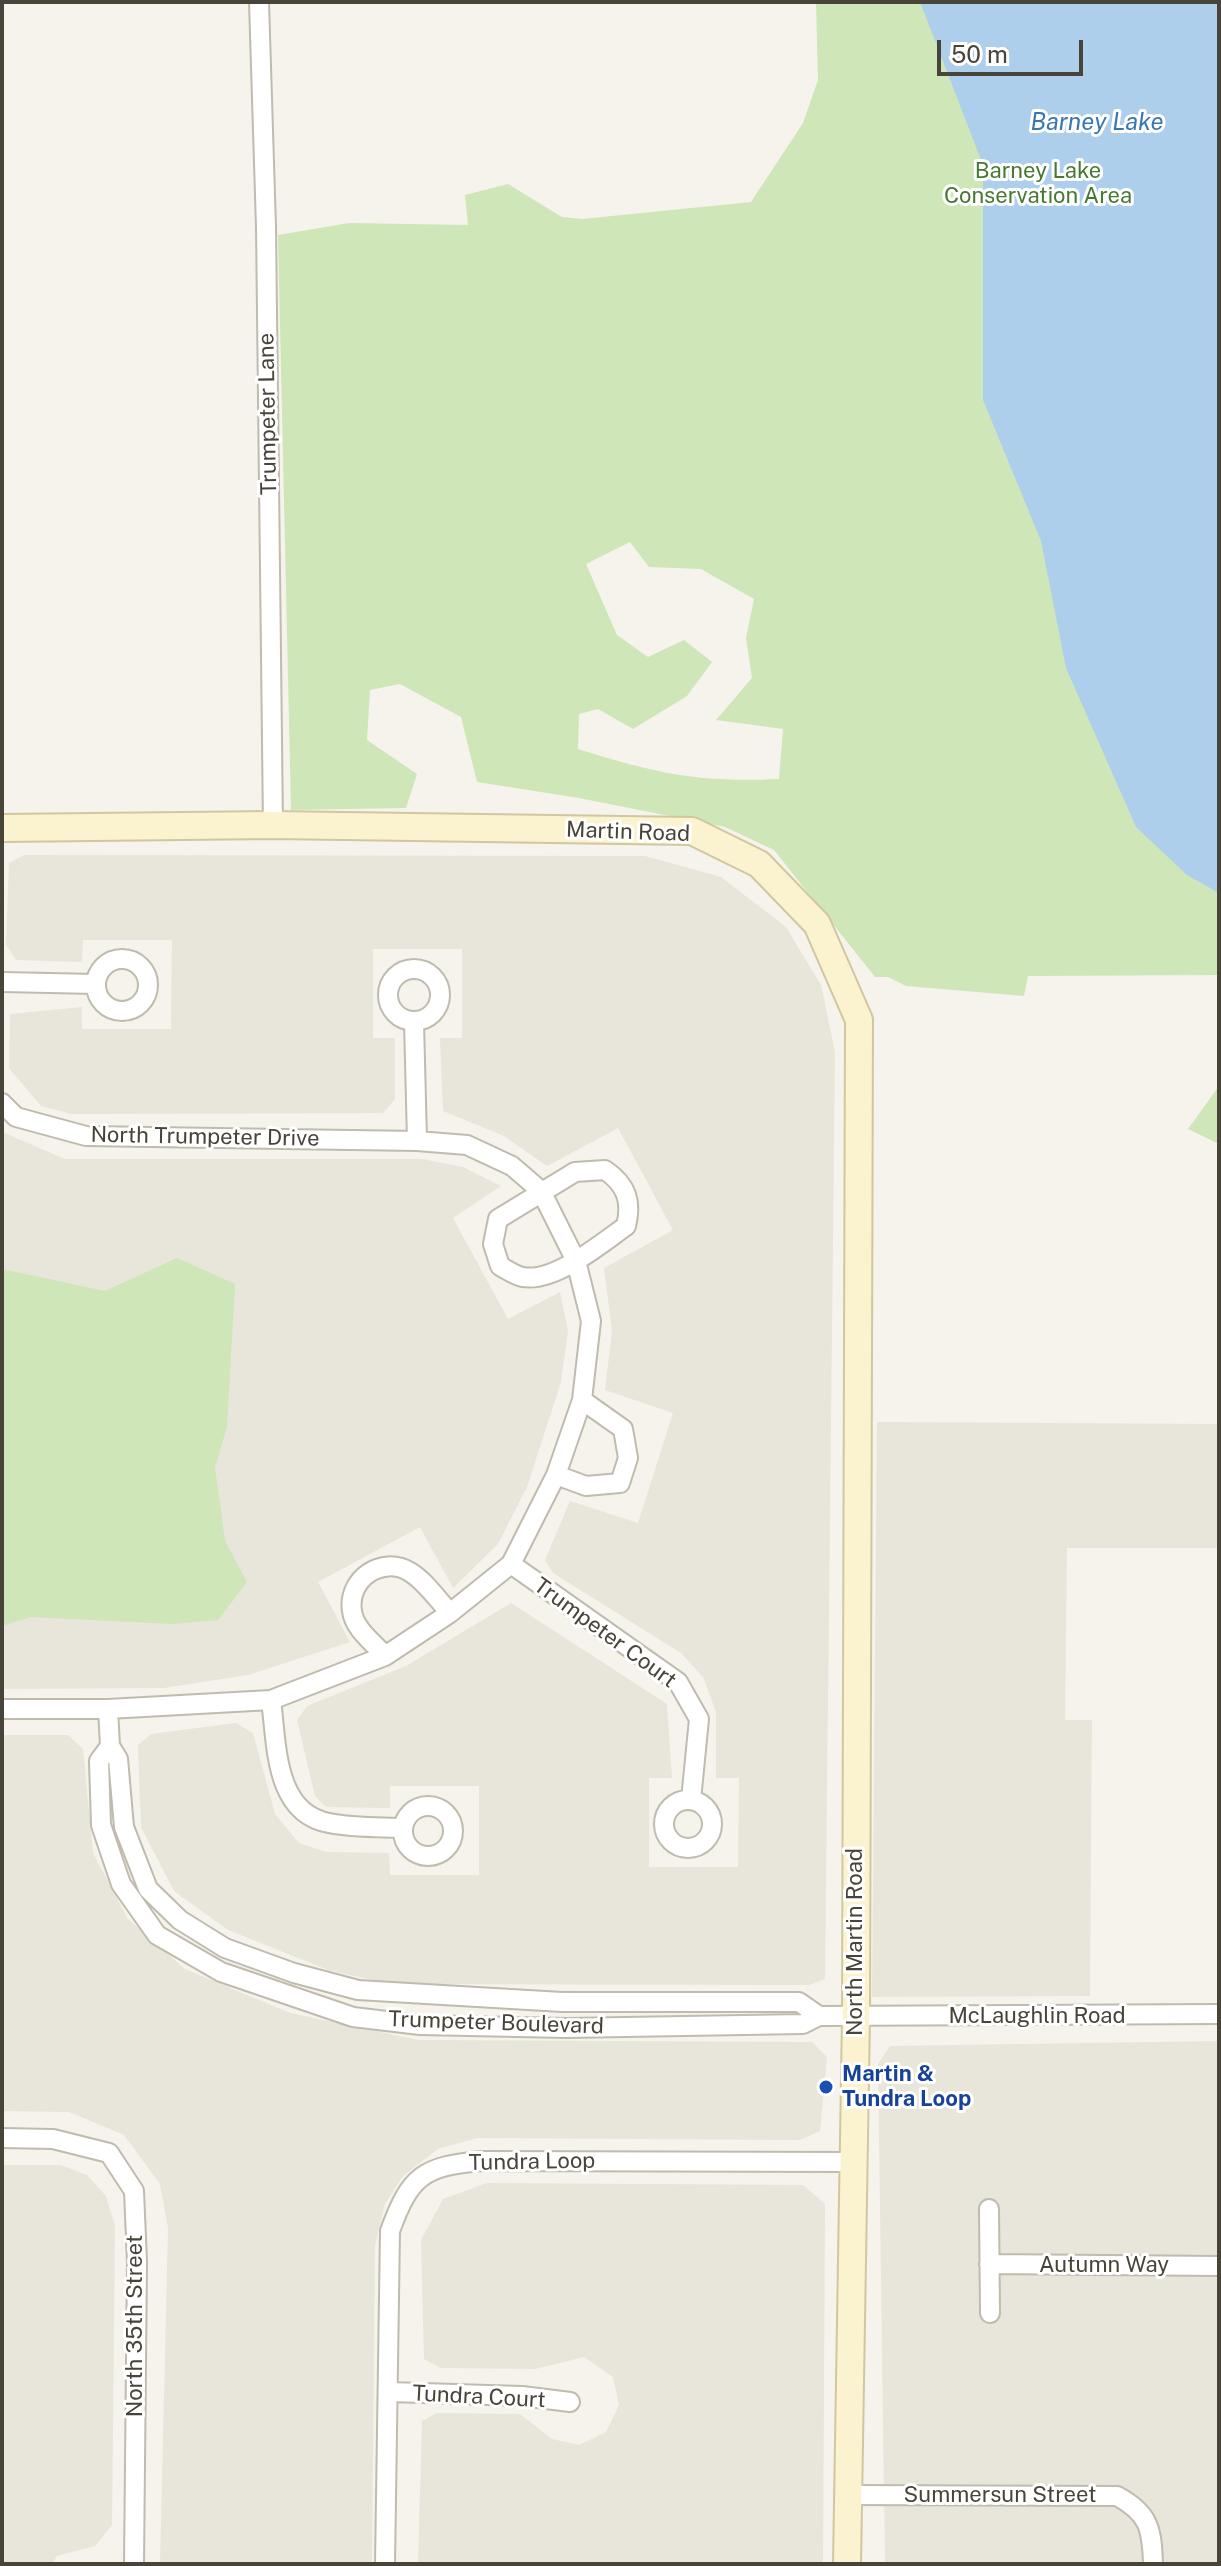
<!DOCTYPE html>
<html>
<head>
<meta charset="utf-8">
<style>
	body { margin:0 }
	#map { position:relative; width:1221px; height:2566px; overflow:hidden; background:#f5f3ec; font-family:"Public Sans",sans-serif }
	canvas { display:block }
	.frame { position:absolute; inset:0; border:4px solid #49443a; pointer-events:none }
	.scale { position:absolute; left:937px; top:40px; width:146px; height:36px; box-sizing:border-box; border:4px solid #49443a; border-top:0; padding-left:10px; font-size:24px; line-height:28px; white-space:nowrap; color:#49443a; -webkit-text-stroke:6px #fff; paint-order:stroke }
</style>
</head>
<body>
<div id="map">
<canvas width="1221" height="2566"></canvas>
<div class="frame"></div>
<div class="scale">50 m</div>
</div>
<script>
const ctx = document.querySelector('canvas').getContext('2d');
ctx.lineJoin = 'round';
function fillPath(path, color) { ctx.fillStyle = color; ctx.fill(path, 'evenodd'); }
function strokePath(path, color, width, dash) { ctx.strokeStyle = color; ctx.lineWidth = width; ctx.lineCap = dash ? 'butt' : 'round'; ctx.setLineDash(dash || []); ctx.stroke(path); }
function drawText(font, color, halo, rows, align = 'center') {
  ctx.font = font + ' "Public Sans",sans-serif'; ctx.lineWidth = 6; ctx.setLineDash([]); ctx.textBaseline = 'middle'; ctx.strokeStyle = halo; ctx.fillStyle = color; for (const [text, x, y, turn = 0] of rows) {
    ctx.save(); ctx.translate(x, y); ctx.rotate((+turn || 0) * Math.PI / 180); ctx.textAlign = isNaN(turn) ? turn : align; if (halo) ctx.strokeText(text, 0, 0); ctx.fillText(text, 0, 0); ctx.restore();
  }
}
fillPath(new Path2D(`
	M 24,855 L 645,856 L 721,877 L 786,927 L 821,985 L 835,1052 L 825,1979 L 809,1985 L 390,1984 L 328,1970 L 228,1930 L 174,1891 L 141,1827 L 138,1745 L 151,1734 L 236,1723 L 253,1733 L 275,1814 L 299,1843 L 326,1852 L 389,1853 L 390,1875 L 479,1875 L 479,1786 L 390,1786 L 390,1808 L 326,1807 L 315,1796 L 297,1720 L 307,1706 L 406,1666 L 511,1603 L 667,1704 L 672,1778 L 649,1778 L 649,1867 L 738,1867 L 739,1778 L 716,1778 L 716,1712 L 703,1677 L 681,1653 L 553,1573 L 545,1560 L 570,1501 L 638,1523 L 673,1413 L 605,1390 L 612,1331 L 604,1268 L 673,1230 L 618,1128 L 547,1166 L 504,1136 L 443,1111 L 440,1038 L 462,1038 L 462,949 L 373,949 L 373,1038 L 395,1038 L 395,1099 L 383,1113 L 71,1114 L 41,1106 L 9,1068 L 10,1014 L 82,1007 L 82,1029 L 171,1029 L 172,940 L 83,940 L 82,962 L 16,960 L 6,945 L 9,863 Z
	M 2,1132 L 65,1159 L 422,1159 L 463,1167 L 501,1186 L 453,1218 L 508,1319 L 560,1292 L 568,1331 L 561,1382 L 527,1487 L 498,1544 L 453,1588 L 420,1527 L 318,1582 L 350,1642 L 248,1675 L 164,1688 L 2,1689 Z
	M 877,1422 L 1219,1424 L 1219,1548 L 1067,1548 L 1065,1720 L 1092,1720 L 1090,1996 L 872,1997 Z
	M 2,1735 L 68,1735 L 83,1749 L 93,1853 L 128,1919 L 185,1969 L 290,2013 L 418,2040 L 812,2042 L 827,2057 L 820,2131 L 800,2140 L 477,2138 L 438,2149 L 403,2176 L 385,2204 L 375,2245 L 372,2564 L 160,2564 L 168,2228 L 160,2184 L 124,2135 L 69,2112 L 2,2111 Z
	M 1219,2041 L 1219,2564 L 885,2564 L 878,2064 L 890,2046 Z
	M 2,2165 L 61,2165 L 87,2175 L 106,2196 L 115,2226 L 112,2525 L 95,2546 L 57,2556 L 52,2564 L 2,2564 Z
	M 487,2183 L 803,2185 L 825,2204 L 823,2564 L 418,2564 L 422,2421 L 437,2413 L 520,2414 L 552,2439 L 579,2445 L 606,2432 L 619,2405 L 613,2377 L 584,2357 L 535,2369 L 441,2368 L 424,2359 L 421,2240 L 443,2199 Z`), '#e8e5da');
fillPath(new Path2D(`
	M 816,2 L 1219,2 L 1219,975 L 1028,976 L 1024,996 L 906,986 L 888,977 L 875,977 L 774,850 L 725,827 L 579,798 L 477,782 L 461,717 L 400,684 L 370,690 L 367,740 L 417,774 L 406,808 L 291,810 L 278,235 L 349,223 L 468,225 L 465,195 L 508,184 L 562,217 L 582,219 L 751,202 L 803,123 L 818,80 ZM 630,542 L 649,567 L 701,569 L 754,599 L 746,638 L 752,678 L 716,720 L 783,729 L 779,779 C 698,783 655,773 578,749 L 579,714 L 598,709 L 633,729 L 687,696 L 712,662 L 684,640 L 648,657 L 617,635 L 586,564 Z
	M 1219,1086 L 1219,1144 L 1188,1129 Z
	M 177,1258 L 235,1284 L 227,1427 L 215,1467 L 225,1541 L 247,1582 L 218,1620 L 172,1624 L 31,1617 L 2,1626 L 2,1269 L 105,1291 Z`), '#cfe6b8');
fillPath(new Path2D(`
	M 920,2 L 1219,2 L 1219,893 L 1187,875 L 1136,827 L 1066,668 L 1041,541 L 983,400 L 983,165 Z`), '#aecfec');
const street = new Path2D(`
	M 259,2 L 266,227 L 273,825
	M96 985a26 26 0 1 1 52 0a26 26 0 1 1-52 0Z
	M388 995a26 26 0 1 1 52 0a26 26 0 1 1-52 0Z
	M 2,982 L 96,984
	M 414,1022 L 417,1141
	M 2,1103 L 16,1117 L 86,1136 L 417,1141 L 467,1145 L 512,1166 L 541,1191 L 576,1261 L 591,1321 L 582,1400 L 556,1475 L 511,1564 L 450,1613 L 385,1656 L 271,1700 L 108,1709 L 2,1709
	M 605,1170 C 627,1185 632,1202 626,1226 C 602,1243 554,1283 523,1277 C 516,1276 507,1270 500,1266 L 493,1244 L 498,1219 L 575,1172 Z
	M 556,1475 L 586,1486 L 620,1483 L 628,1458 L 623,1429 L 582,1400
	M 511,1564 L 678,1682 L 699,1719 L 691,1800
	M 385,1656 C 374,1643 354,1629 352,1611 C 347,1579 382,1555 410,1572 C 425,1581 438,1600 450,1613
	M 271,1700 C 277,1744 274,1813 329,1823 C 353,1828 379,1827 403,1828
	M 108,1709 L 110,1746 L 118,1759 L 124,1827 L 148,1889 L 180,1920 L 225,1948 L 294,1973 L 358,1990 L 562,2002 L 799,2002 L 819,2016
	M 110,1746 L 99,1761 L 101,1825 L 121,1884 L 157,1935 L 221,1972 L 353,2017 L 420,2025 L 566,2028 L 803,2024 L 819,2016 L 1219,2014
	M664 1824a24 24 0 1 1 48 0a24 24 0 1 1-48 0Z
	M403 1831a25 25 0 1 1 50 0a25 25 0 1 1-50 0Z
	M 2,2138 L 53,2139 L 109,2153 L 134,2191 L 137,2262 L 134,2564
	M 989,2209 L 990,2313
	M 989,2264 L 1219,2266
	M 389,2392 L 522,2396 L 570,2402
	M 847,2495 L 1117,2496 C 1149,2513 1152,2529 1153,2564
	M 385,2564 L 390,2231 C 410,2176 423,2166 482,2161 L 851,2162`);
const secondary = new Path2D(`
	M 2,828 L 273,825 L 692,831 L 759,864 L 817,924 L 859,1020 L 856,2017 L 847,2564`);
strokePath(street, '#c0bbaf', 22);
strokePath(secondary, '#d1c79f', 30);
strokePath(street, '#fff', 18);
strokePath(secondary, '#fbf3d0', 26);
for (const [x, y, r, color] of [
	[826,2087,8,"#1a4fb4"]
]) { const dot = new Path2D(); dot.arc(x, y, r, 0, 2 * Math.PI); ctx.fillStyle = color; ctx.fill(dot); strokePath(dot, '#fff', 3); }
drawText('22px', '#477830', '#fff', [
	["Barney Lake",1038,171],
	["Conservation Area",1038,196]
]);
drawText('22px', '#49443a', '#fff', [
	["Trumpeter Lane",268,414,-91],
	["Martin Road",628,832,2],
	["North Trumpeter Drive",205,1137,1],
	["Trumpeter Court",605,1633,36],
	["North Martin Road",855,1942,-90],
	["McLaughlin Road",1037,2016],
	["Trumpeter Boulevard",496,2023,2],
	["Tundra Loop",532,2162,-1],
	["Autumn Way",1104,2265],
	["North 35th Street",135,2326,-90],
	["Tundra Court",479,2397,3],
	["Summersun Street",1000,2495]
]);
drawText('bold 22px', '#164399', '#fff', [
	["Martin &",842,2074],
	["Tundra Loop",842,2099]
], 'left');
drawText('italic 24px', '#3976af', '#fff', [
	["Barney Lake",1097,123]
]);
</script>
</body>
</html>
